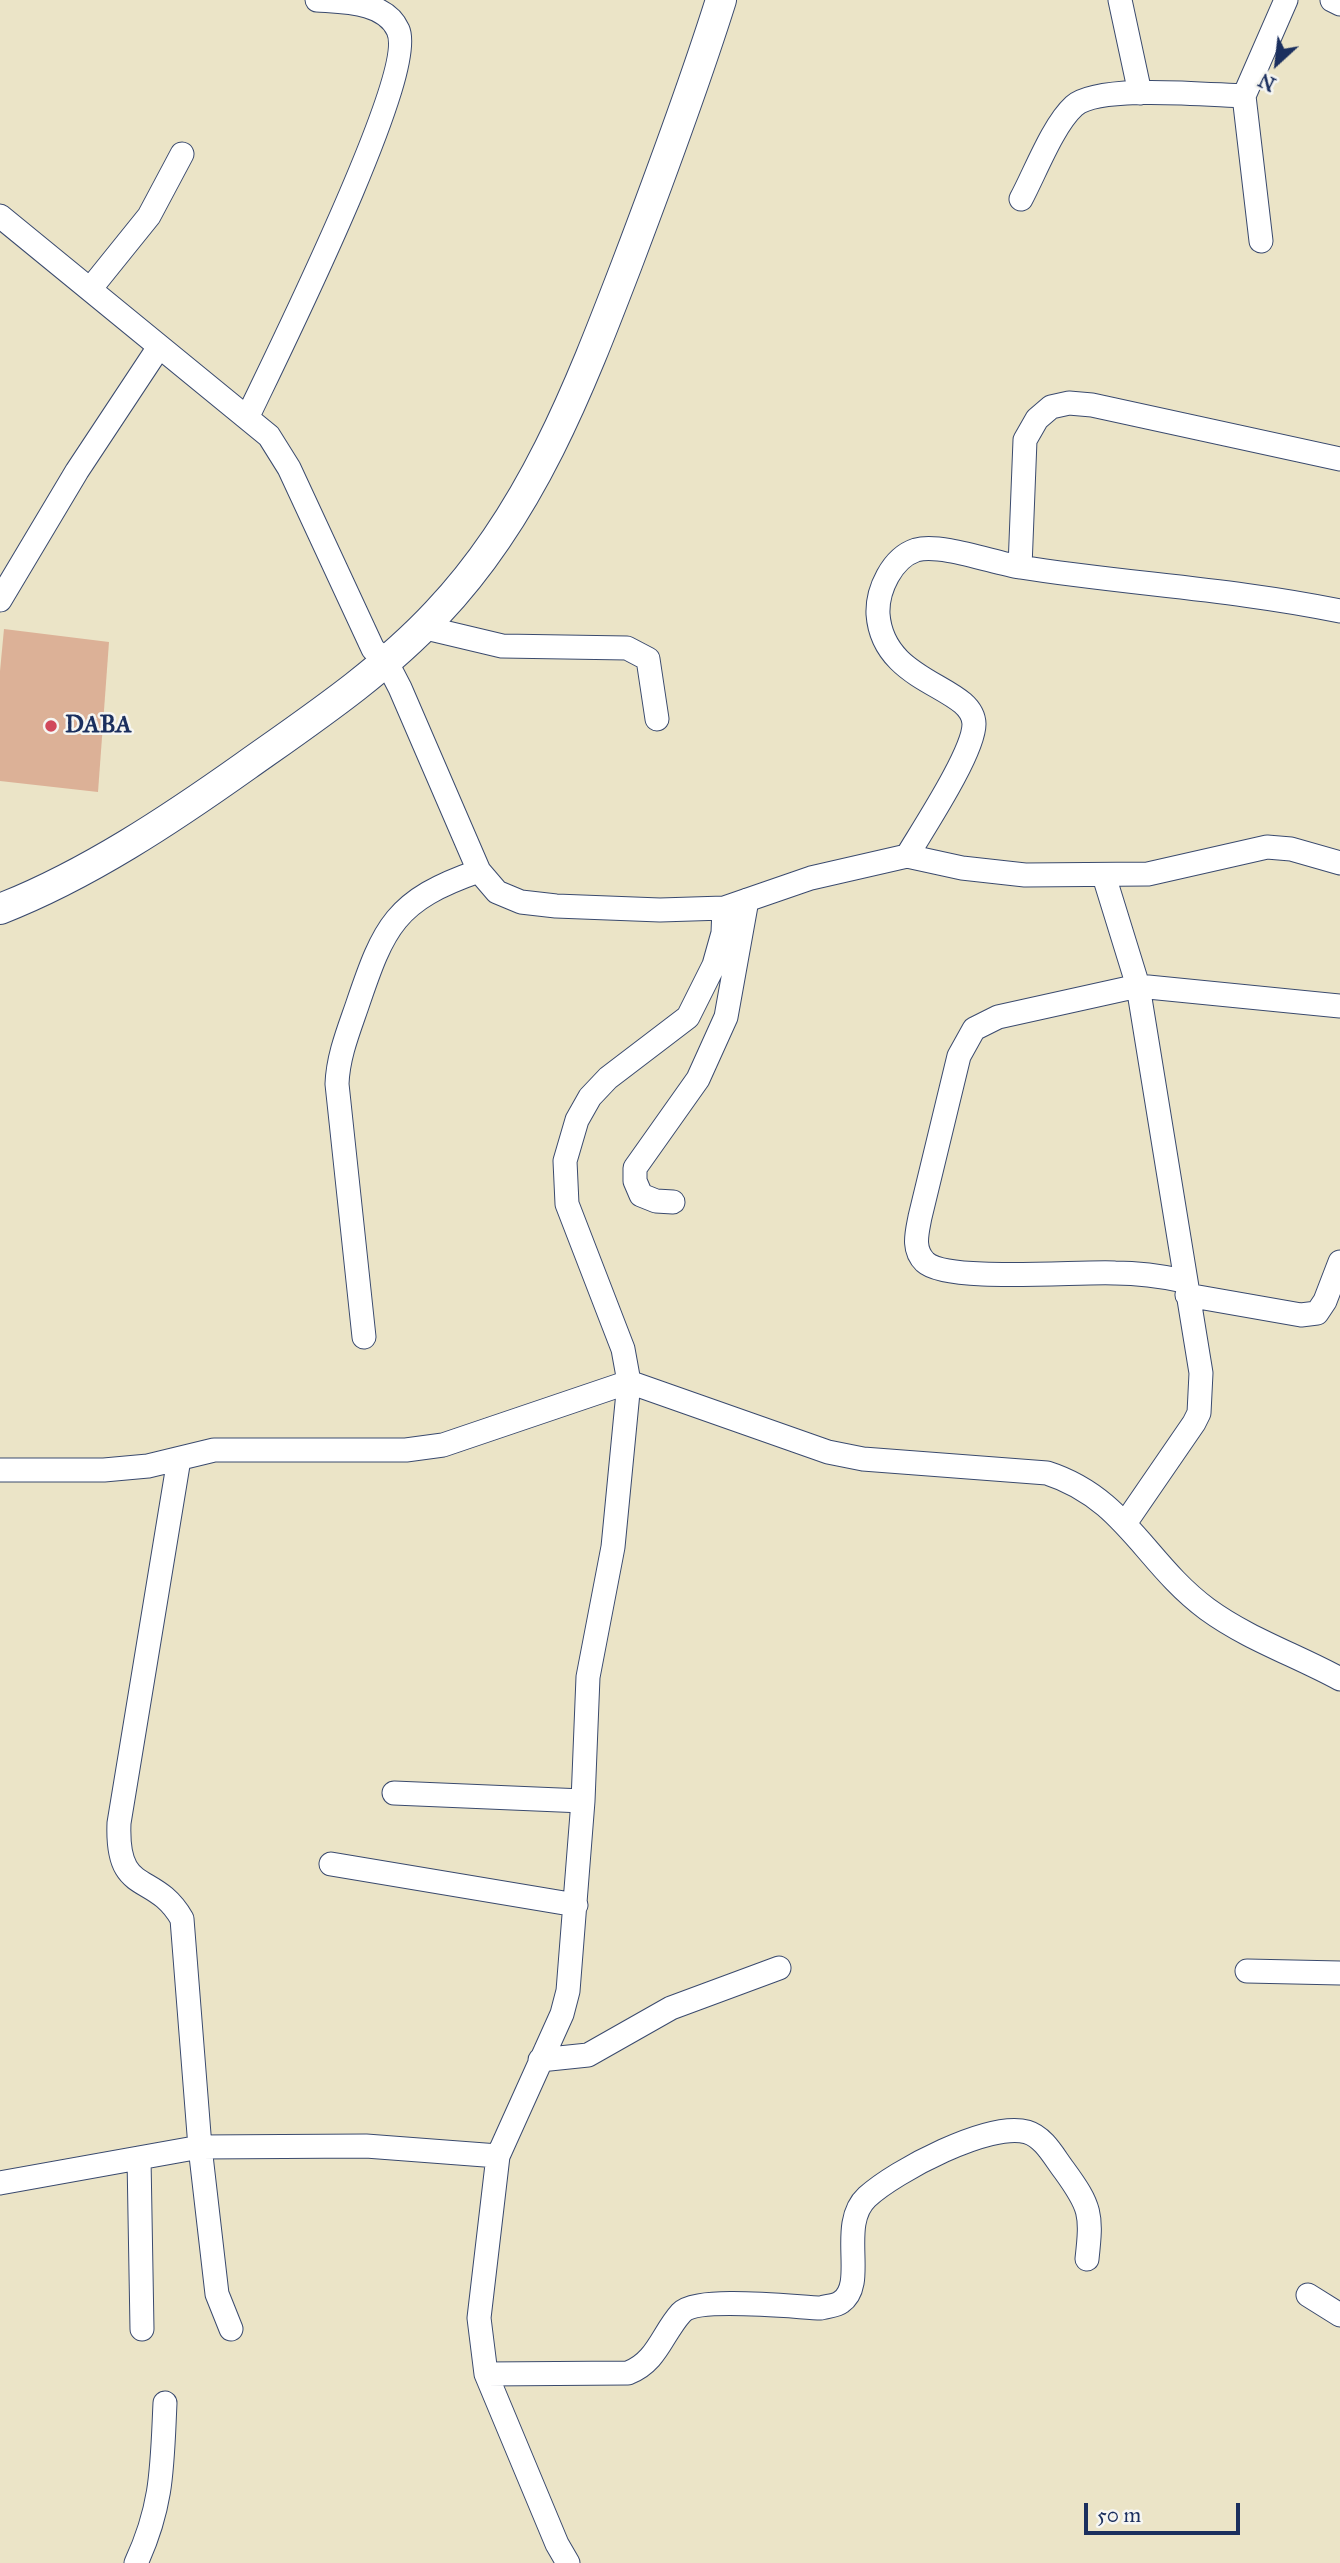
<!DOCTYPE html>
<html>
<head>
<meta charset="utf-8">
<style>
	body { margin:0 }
	#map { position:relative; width:1340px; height:2563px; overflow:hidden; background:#ebe4c7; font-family:"IM FELL Great Primer",serif }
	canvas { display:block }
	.north { position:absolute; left:1242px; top:28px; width:70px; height:70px; -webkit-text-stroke:5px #f6f6f2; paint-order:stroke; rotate:207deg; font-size:19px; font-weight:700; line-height:28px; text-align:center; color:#1b2f5e }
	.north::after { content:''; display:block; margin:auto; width:24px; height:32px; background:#1b2f5e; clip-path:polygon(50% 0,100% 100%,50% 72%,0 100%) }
	.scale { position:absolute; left:1084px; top:2503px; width:156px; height:32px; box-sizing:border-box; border:4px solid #1b2f5e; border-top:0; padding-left:9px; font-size:21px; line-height:24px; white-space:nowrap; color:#1b2f5e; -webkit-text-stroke:5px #f6f6f2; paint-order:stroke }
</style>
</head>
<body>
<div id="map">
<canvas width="1340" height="2563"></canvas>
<div class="north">N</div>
<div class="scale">50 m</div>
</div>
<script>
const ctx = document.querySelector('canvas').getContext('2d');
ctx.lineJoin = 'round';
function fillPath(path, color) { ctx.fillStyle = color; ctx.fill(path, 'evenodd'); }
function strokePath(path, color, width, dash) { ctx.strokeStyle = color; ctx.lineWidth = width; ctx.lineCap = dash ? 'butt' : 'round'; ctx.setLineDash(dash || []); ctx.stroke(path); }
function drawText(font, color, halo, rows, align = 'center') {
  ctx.font = font + ' "IM FELL Great Primer",serif'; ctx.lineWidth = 5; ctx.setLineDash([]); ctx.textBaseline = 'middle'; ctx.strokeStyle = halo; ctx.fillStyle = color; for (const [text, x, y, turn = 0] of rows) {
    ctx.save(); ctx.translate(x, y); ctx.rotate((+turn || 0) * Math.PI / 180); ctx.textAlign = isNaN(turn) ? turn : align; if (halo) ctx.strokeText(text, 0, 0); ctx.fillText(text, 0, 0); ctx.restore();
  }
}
fillPath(new Path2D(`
	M 4,629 L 109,642 L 98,792 L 0,781 L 0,671 Z`), '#dcb197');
const minor = new Path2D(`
	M 1120,0 L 1140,93
	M 1332,0 L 1340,4
	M 1021,199 C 1035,173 1053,125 1074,106 C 1099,84 1209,95 1244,96
	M 0,216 L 269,436 L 289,468 L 373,649 L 386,661 L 400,688 L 479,871 L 497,892 L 521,902 L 556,906 L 660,910 L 724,908 L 811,878 L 907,856 L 962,868 L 1025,875 L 1148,874 L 1267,847 L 1291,849 L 1340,863
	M 1261,241 L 1244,96 L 1286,0
	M 91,288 L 149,216 L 182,154
	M 248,416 C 274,361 418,73 398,30 C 385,1 343,2 317,0
	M 1020,567 L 1025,440 L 1037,419 L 1051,407 L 1069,403 L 1092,405 L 1340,459
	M 0,600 L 77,471 L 159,347
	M 422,627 L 502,646 L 627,648 L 648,659 L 657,719
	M 907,856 C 923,829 974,752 974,724 C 973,685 883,685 878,614 C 877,590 892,558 916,550 C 941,543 994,563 1020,567 C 1127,584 1234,589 1340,611
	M 1104,876 L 1138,986 L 1201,1373 L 1199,1413 L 1194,1423 L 1126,1522
	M 673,1202 L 656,1201 L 641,1195 L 635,1181 L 635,1168 L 698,1079 L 726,1017 L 747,900
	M 1184,1281 C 1161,1276 1139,1273 1115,1273 C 1079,1271 947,1283 925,1262 C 912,1249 917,1233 920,1217 L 959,1056 L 974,1029 L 998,1017 L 1138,986 L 1340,1006
	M 1187,1295 L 1301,1315 L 1317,1313 L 1325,1301 L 1340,1262
	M 364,1337 L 337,1084 C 338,1057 348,1032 357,1006 C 384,926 395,900 479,871
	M 179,1459 L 119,1823 C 116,1898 154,1870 182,1919 L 200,2147 L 217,2294 L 231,2329
	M 0,1470 L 104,1470 L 148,1466 L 214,1450 L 406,1450 L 443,1445 L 629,1382 L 828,1452 L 863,1459 L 1047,1473 C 1125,1498 1145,1563 1207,1609 C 1248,1639 1296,1655 1340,1679
	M 394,1793 L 583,1801
	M 331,1864 L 576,1905
	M 1247,1971 L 1340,1973
	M 540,2060 L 588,2055 L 671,2008 L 779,1968
	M 139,2158 L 142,2329
	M 0,2183 L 200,2147 L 366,2146 L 498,2156
	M 1308,2295 L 1340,2315
	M 486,2374 L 628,2373 C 657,2362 662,2334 681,2313 C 696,2296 794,2307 821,2308 C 827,2306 836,2306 841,2302 C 868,2284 837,2225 867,2197 C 895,2171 990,2121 1027,2132 C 1044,2137 1054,2157 1064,2170 C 1091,2207 1092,2214 1087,2259
	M 136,2563 C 163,2505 162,2466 165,2403
	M 568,2563 L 557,2544 L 486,2374 L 479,2318 L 498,2156 L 562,2014 L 568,1991 L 583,1801 L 588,1677 L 613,1547 L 629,1382 L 623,1349 L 567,1204 L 565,1161 L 577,1120 L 590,1097 L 608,1078 L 688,1017 L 714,965 L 723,933 L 724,908`);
const major = new Path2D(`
	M 0,909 C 87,875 171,819 247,765 C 312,719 382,672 437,613 C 531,514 579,389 627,264 C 660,177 693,89 721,0`);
strokePath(minor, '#3a4a6e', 25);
strokePath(major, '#3a4a6e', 32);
strokePath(minor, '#fff', 23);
strokePath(major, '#fff', 30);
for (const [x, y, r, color] of [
	[51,726,7,"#d1495b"]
]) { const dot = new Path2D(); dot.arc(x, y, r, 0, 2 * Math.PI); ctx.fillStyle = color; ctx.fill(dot); strokePath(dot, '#f6f6f2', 2.5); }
drawText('bold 24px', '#1b2f5e', '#f6f6f2', [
	["DABA",65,726]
], 'left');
</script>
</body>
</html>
